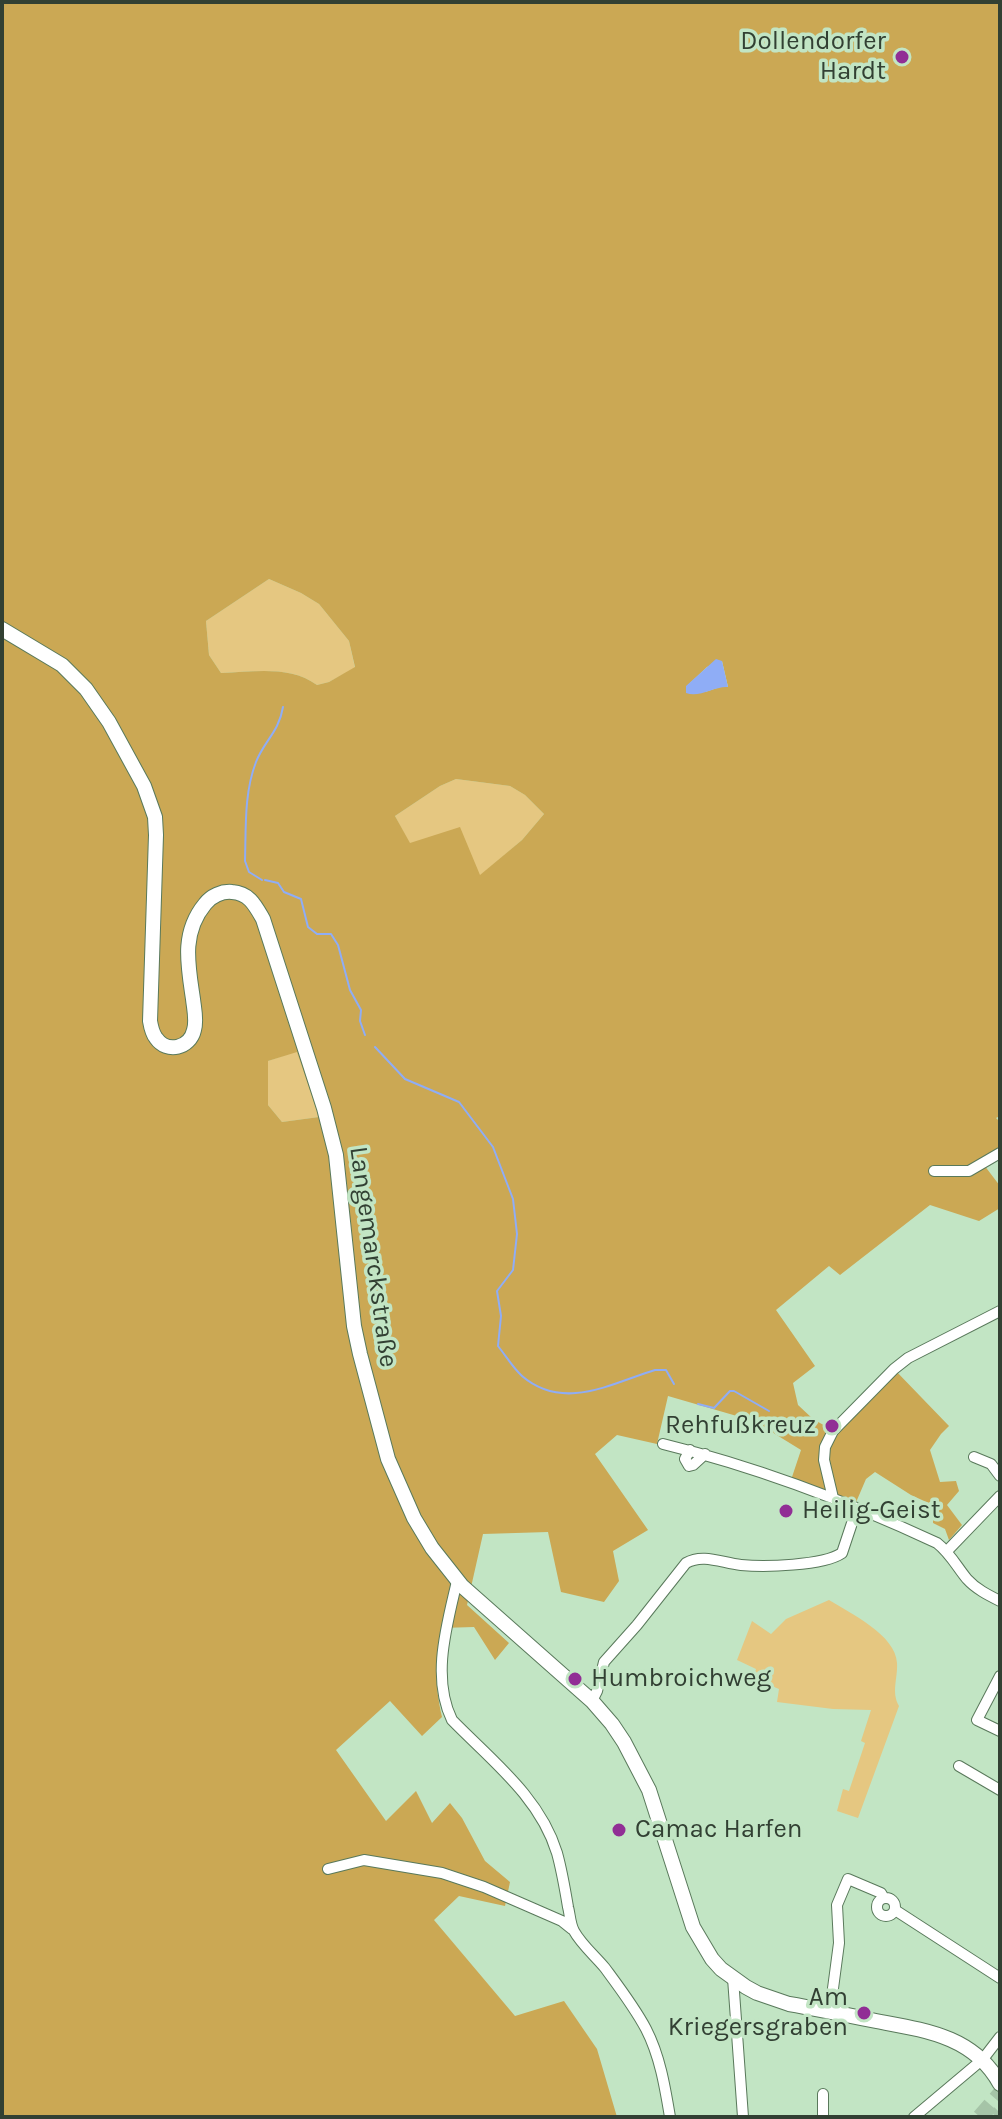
<!DOCTYPE html>
<html>
<head>
<meta charset="utf-8">
<style>
	body { margin:0 }
	#map { position:relative; width:1002px; height:2119px; overflow:hidden; background:#c2e5c4; font-family:Karla,sans-serif }
	canvas { display:block }
	.frame { position:absolute; inset:0; border:4px solid #324033; pointer-events:none }
</style>
</head>
<body>
<div id="map">
<canvas width="1002" height="2119"></canvas>
<div class="frame"></div>
</div>
<script>
const ctx = document.querySelector('canvas').getContext('2d');
ctx.lineJoin = 'round';
function fillPath(path, color) { ctx.fillStyle = color; ctx.fill(path, 'evenodd'); }
function strokePath(path, color, width, dash) { ctx.strokeStyle = color; ctx.lineWidth = width; ctx.lineCap = dash ? 'butt' : 'round'; ctx.setLineDash(dash || []); ctx.stroke(path); }
function drawText(font, color, halo, rows, align = 'center') {
  ctx.font = font + ' Karla,sans-serif'; ctx.lineWidth = 7; ctx.setLineDash([]); ctx.textBaseline = 'middle'; ctx.strokeStyle = halo; ctx.fillStyle = color; for (const [text, x, y, turn = 0] of rows) {
    ctx.save(); ctx.translate(x, y); ctx.rotate((+turn || 0) * Math.PI / 180); ctx.textAlign = isNaN(turn) ? turn : align; if (halo) ctx.strokeText(text, 0, 0); ctx.fillText(text, 0, 0); ctx.restore();
  }
}
fillPath(new Path2D(`
	M 269,579 L 301,593 L 319,604 L 349,641 L 355,668 L 329,682 L 317,685 C 290,665 253,672 221,673 L 209,655 L 206,621 Z
	M 456,779 L 510,786 L 525,795 L 544,814 L 522,840 L 480,876 L 409,843 L 395,816 L 440,786 Z
	M 297,1051 L 319,1117 L 282,1122 L 268,1105 L 268,1061 Z
	M 829,1600 C 850,1613 896,1635 897,1663 C 898,1678 891,1692 899,1706 L 858,1818 L 837,1811 L 843,1789 L 849,1791 L 865,1743 L 861,1741 L 871,1710 L 833,1709 L 777,1702 L 779,1689 L 755,1679 L 754,1676 L 756,1669 L 737,1660 L 752,1621 L 771,1634 L 786,1619 Z`), '#e5c781');
fillPath(new Path2D(`
	M 2,2 L 1000,2 L 1000,1116 L 996,1118 L 1000,1122 L 1000,1150 L 981,1161 L 1000,1186 L 1000,1208 L 979,1221 L 930,1205 L 840,1275 L 829,1266 L 776,1310 L 815,1366 L 793,1383 L 798,1405 L 813,1419 L 834,1431 L 894,1369 L 949,1426 L 941,1434 L 930,1450 L 940,1482 L 956,1481 L 959,1491 L 947,1505 L 962,1525 L 949,1540 L 945,1529 L 933,1523 L 933,1505 L 911,1495 L 875,1472 L 866,1479 L 854,1507 L 791,1480 L 801,1450 L 754,1421 L 668,1396 L 657,1444 L 617,1435 L 595,1454 L 648,1530 L 613,1551 L 619,1581 L 604,1602 L 561,1592 L 548,1532 L 483,1534 L 467,1605 L 509,1643 L 495,1660 L 474,1627 L 441,1628 C 436,1664 434,1681 442,1717 L 422,1736 L 390,1701 L 336,1750 L 386,1821 L 416,1791 L 432,1823 L 450,1803 L 462,1818 L 485,1861 L 510,1882 L 505,1906 L 459,1896 L 434,1920 L 515,2016 L 564,2001 L 597,2049 L 617,2117 L 2,2117 ZM 269,579 L 301,593 L 319,604 L 349,641 L 355,667 L 329,682 L 317,685 C 290,665 253,672 221,673 L 209,655 L 206,621 ZM 722,661 L 728,687 L 720,687 L 705,692 L 687,686 L 707,667 ZM 456,779 L 510,786 L 525,795 L 544,814 L 522,840 L 480,875 L 460,827 L 410,843 L 395,816 L 440,786 ZM 297,1052 L 319,1117 L 282,1122 L 268,1105 L 268,1061 Z`), '#cba854');
fillPath(new Path2D(`
	M 716,659 L 722,661 L 728,687 C 714,686 700,698 686,693 L 686,686 Z`), '#8fadf6');
strokePath(new Path2D(`
	M 262,880 L 249,872 L 245,861 C 246,828 244,793 256,762 C 264,741 279,732 283,707
	M 265,880 L 278,883 L 284,892 L 301,899 L 308,927 L 317,934 L 331,934 L 338,945 L 350,990 L 361,1010 L 360,1021 L 365,1035
	M 375,1047 L 405,1079 L 459,1102 L 493,1147 L 513,1199 L 517,1234 L 513,1270 L 497,1291 L 501,1316 L 498,1346 C 506,1356 513,1368 522,1376 C 564,1412 612,1383 655,1370 L 666,1370 L 674,1384
	M 698,1404 L 714,1408 L 730,1391 L 734,1391 L 769,1411`), '#8fadf6', 2);
strokePath(new Path2D(`
	M 980,2117 L 1000,2094
	M 996,2117 L 1000,2113`), '#a5c4a7', 16, [16, 8]);
const minor = new Path2D(`
	M 934,1171 L 969,1171 L 1000,1153
	M 663,1444 C 757,1467 849,1502 937,1543 C 950,1553 957,1567 967,1579 C 976,1589 988,1595 1000,1601
	M 690,1450 L 685,1459 L 689,1466 L 693,1465 L 705,1454
	M 974,1457 L 991,1464 L 1000,1476
	M 833,1498 L 824,1460 L 825,1447 L 833,1431 L 894,1369 L 908,1358 L 1000,1311
	M 947,1551 L 1000,1496
	M 457,1581 C 447,1625 431,1677 452,1720 C 491,1760 540,1797 557,1853 C 562,1871 565,1889 568,1907 C 570,1914 570,1924 574,1931 C 581,1944 595,1956 605,1968 C 619,1987 635,2008 646,2029 C 660,2056 665,2087 670,2117
	M 1000,1676 L 977,1720 L 1000,1731
	M 592,1701 L 597,1691 L 604,1662 L 637,1625 L 686,1563 C 703,1553 722,1563 741,1565 C 764,1567 823,1566 842,1553 L 857,1508
	M 959,1766 L 1000,1790
	M 328,1869 L 364,1860 L 442,1873 L 484,1887 L 562,1921 L 572,1929
	M877 1907a9 9 0 1 1 18 0a9 9 0 1 1-18 0Z
	M 895,1910 L 1000,1978
	M 733,1978 L 743,2117
	M 830,2011 L 839,1943 L 837,1905 L 848,1879 L 881,1893 L 884,1898
	M 823,2094 L 823,2117
	M 914,2117 L 983,2059 L 1000,2037`);
const secondary = new Path2D(`
	M 2,629 L 62,665 L 86,689 L 109,722 L 144,786 L 155,817 L 156,835 L 150,1021 C 151,1027 152,1033 156,1038 C 167,1054 190,1048 194,1030 C 197,1020 194,1009 193,999 C 188,965 181,933 205,904 C 211,896 222,891 232,892 C 249,893 255,905 263,919 L 324,1108 L 336,1155 L 354,1326 L 360,1354 L 388,1459 L 414,1518 L 432,1548 L 462,1586 L 592,1701 L 612,1724 L 624,1742 L 649,1790 L 693,1927 L 712,1959 L 721,1969 L 746,1987 L 757,1993 L 789,2004 C 818,2009 847,2015 876,2021 C 924,2030 974,2036 1000,2084`);
strokePath(minor, '#59795b', 12);
strokePath(secondary, '#59795b', 16);
strokePath(minor, '#fff', 10);
strokePath(secondary, '#fff', 14);
for (const [x, y, r, color] of [
	[902,57,8,"#912e95"],
	[832,1426,8,"#912e95"],
	[786,1511,8,"#912e95"],
	[575,1679,8,"#912e95"],
	[619,1830,8,"#912e95"],
	[864,2013,8,"#912e95"]
]) { const dot = new Path2D(); dot.arc(x, y, r, 0, 2 * Math.PI); ctx.fillStyle = color; ctx.fill(dot); strokePath(dot, '#c2e5c4', 3); }
drawText('26px', '#324033', '#c2e5c4', [
	["Dollendorfer",886,42],
	["Hardt",886,72],
	["Rehfußkreuz",816,1426],
	["Heilig-Geist",802,1511,"left"],
	["Humbroichweg",591,1679,"left"],
	["Camac Harfen",635,1830,"left"],
	["Am",848,1998],
	["Kriegersgraben",848,2028]
], 'right');
drawText('26px', '#324033', '#c2e5c4', [
	["Langemarckstraße",373,1257,82]
]);
</script>
</body>
</html>
